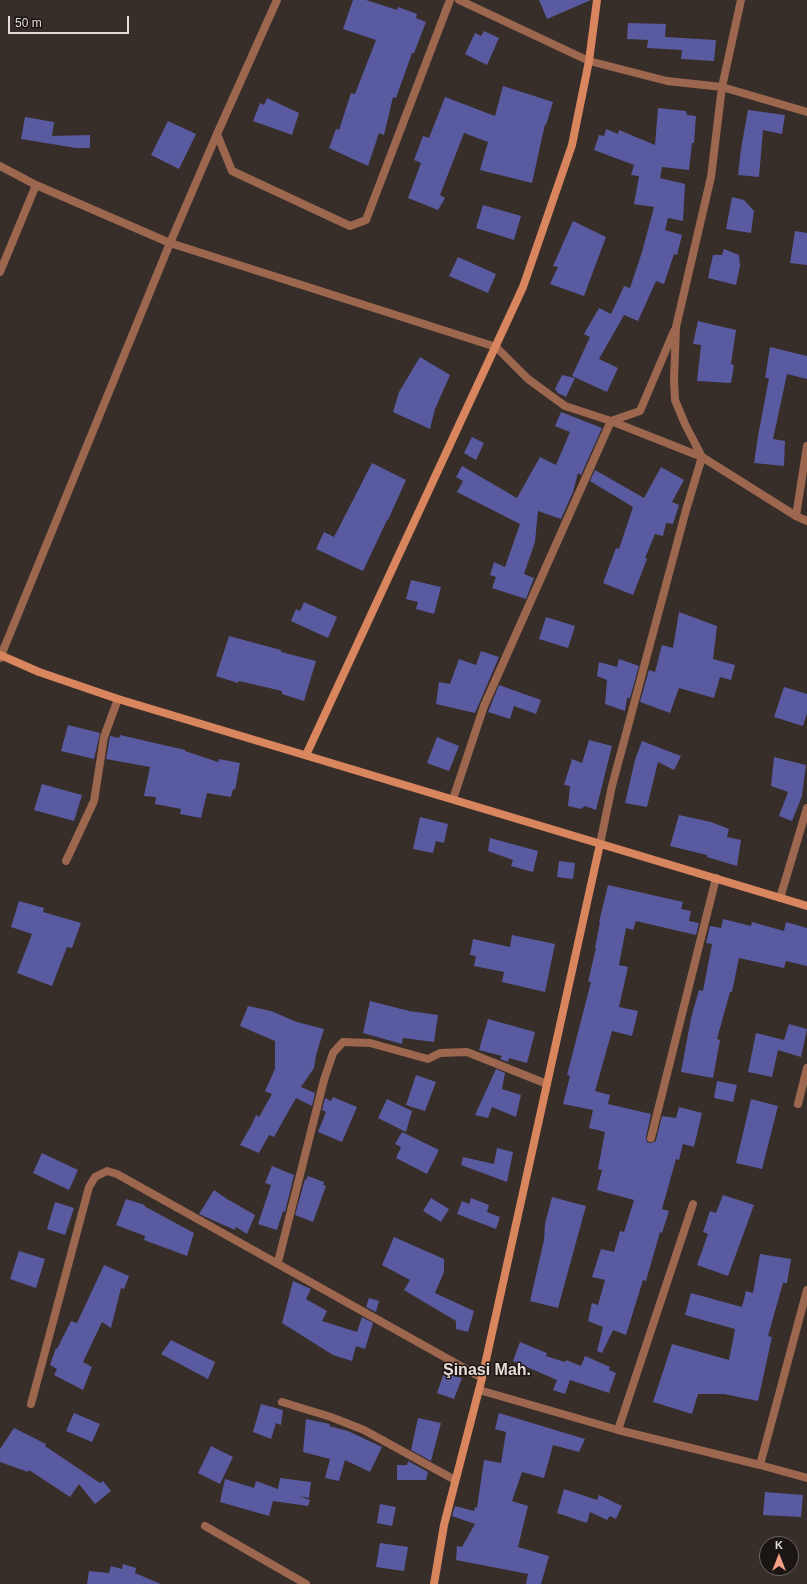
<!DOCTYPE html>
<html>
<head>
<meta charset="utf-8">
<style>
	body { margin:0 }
	#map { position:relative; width:807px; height:1584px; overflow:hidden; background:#372d29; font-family:Arial,sans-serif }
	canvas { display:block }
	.north { position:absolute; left:759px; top:1536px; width:40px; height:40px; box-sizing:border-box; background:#1b1614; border:1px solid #6b6563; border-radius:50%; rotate:0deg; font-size:11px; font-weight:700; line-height:16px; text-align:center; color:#e2dbd9 }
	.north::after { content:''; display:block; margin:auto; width:14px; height:18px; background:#f39f83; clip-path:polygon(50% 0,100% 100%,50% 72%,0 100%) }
	.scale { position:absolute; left:8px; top:16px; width:121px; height:18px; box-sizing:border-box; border:2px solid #e2dbd9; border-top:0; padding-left:5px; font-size:12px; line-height:14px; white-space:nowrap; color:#e2dbd9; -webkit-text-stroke:3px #1b1614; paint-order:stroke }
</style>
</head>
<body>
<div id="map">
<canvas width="807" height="1584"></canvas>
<div class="north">K</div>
<div class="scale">50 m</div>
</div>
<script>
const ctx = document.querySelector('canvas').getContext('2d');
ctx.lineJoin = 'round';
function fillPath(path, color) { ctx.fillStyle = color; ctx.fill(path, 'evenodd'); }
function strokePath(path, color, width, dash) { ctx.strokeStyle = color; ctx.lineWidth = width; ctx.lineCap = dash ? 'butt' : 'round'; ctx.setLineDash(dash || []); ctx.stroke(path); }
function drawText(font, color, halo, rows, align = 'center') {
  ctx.font = font + ' Arial,sans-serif'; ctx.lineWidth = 3; ctx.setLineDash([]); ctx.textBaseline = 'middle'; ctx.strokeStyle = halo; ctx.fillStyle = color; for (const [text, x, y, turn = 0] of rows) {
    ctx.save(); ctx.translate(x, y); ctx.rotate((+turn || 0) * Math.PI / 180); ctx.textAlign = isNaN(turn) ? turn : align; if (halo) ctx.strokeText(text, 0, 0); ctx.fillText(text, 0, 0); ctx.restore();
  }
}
fillPath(new Path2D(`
	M 353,0 L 366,0 L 397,10 L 398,7 L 417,14 L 416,18 L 426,22 L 414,53 L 412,53 L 396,98 L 393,97 L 384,135 L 379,133 L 368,166 L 329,148 L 336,129 L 339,130 L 351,93 L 355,94 L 376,40 L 343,29 Z
	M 539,0 L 591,0 L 547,19 Z
	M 628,23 L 666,24 L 665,37 L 716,40 L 714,61 L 681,59 L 682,50 L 647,48 L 648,40 L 627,39 Z
	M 484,31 L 499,38 L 487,65 L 465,54 L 475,33 L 481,36 Z
	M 503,86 L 553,102 L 546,125 L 545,124 L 532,183 L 480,170 L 488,142 L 464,133 L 440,195 L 445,198 L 438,210 L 408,198 L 421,163 L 414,160 L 423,136 L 429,138 L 445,97 L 495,116 Z
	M 267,98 L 299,113 L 292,135 L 253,121 L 260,103 L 264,105 Z
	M 658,108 L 686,111 L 687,115 L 696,116 L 694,143 L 692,143 L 689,170 L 662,167 L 660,178 L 685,184 L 683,221 L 668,218 L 665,230 L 682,235 L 677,255 L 674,254 L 664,284 L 656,281 L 638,321 L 624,315 L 599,359 L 618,368 L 607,392 L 572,376 L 590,337 L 584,334 L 599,308 L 611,314 L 624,286 L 630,288 L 642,252 L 654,207 L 634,204 L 639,176 L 631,175 L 634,165 L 594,150 L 599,135 L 604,136 L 606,129 L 618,134 L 619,130 L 655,145 Z
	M 748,110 L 785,115 L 782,134 L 763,130 L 759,177 L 738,175 L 741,149 Z
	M 25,117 L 54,122 L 52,136 L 90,135 L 90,148 L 76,148 L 21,139 Z
	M 168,121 L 196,134 L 179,169 L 151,155 Z
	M 732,197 L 744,200 L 754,211 L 751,233 L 726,229 Z
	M 483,205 L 521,216 L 514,240 L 476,228 Z
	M 573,221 L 606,237 L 584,296 L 550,284 L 558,267 L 553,266 Z
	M 795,231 L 807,233 L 807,265 L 790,263 Z
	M 724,249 L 739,255 L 740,266 L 736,285 L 708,278 L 713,255 L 722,255 Z
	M 458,257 L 496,274 L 488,293 L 449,276 Z
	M 698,321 L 736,330 L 731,364 L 734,365 L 731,383 L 697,381 L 701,345 L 693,344 Z
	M 770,347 L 807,356 L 807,379 L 787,374 L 773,439 L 785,441 L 784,466 L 754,463 L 758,436 L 769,378 L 765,378 Z
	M 420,357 L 450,375 L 435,409 L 430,429 L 393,412 L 399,392 Z
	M 562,375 L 575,378 L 566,397 L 558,393 L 555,389 Z
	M 561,412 L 602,428 L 581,475 L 578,473 L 573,492 L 561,519 L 538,511 L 535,542 L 524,574 L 534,578 L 526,599 L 492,588 L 496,577 L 490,575 L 494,562 L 505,567 L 520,524 L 457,492 L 463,481 L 456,477 L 462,466 L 517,498 L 540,457 L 556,465 L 570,432 L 555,426 Z
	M 472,437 L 484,443 L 476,460 L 464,453 Z
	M 372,463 L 406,480 L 388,520 L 387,520 L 363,571 L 316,549 L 324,532 L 334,537 Z
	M 661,467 L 684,480 L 672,502 L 679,505 L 673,524 L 666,523 L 663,536 L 655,534 L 645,558 L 647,559 L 633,595 L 603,583 L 616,548 L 619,549 L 633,507 L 590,481 L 595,470 L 644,498 Z
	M 411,580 L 441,587 L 434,614 L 416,609 L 418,602 L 406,599 Z
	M 304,602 L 337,617 L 328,638 L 291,621 L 296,609 L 300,611 Z
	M 679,612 L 717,626 L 713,659 L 735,665 L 731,680 L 720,677 L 714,698 L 679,688 L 670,713 L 640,702 L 649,670 L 655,672 L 662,645 L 673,648 Z
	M 546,617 L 575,626 L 568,648 L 539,639 Z
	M 229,636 L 281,650 L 281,652 L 316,661 L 304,701 L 282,694 L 282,691 L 239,681 L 238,683 L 216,676 Z
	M 481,651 L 499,657 L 475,713 L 436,704 L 439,682 L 450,684 L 459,659 L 476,665 Z
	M 619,659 L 639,666 L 630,698 L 627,698 L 625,711 L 605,704 L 607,680 L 597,676 L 599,662 L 617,667 Z
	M 499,685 L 541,700 L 536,714 L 514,706 L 510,719 L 488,712 Z
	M 784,687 L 807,694 L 807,713 L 803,726 L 774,717 Z
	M 68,725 L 100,733 L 94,759 L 61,751 Z
	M 120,735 L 185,750 L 185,751 L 218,762 L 219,759 L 240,763 L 235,790 L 233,789 L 231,797 L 207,793 L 201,818 L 180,814 L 181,809 L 155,804 L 156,797 L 144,796 L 150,767 L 106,759 L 110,736 L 119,738 Z
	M 437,737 L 459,746 L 449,771 L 427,763 Z
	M 589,740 L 612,746 L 596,810 L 585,806 L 581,809 L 568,806 L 570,786 L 564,785 L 572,759 L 582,763 Z
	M 642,741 L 681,756 L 674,770 L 658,762 L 647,807 L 625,803 L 635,760 Z
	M 774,757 L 806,765 L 802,796 L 792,821 L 779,816 L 788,792 L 771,786 Z
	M 42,784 L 82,795 L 74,821 L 34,810 Z
	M 679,815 L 711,822 L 729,829 L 727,837 L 741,840 L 737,866 L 707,857 L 707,855 L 670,846 Z
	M 420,817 L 448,824 L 444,843 L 436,841 L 433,853 L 413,849 Z
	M 490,838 L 538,851 L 533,872 L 511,866 L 513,860 L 488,851 Z
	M 559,861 L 575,863 L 573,879 L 557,877 Z
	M 608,885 L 683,902 L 681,909 L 691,911 L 689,921 L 699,923 L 696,935 L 636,921 L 633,930 L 626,928 L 619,965 L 628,967 L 619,1007 L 638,1011 L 632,1036 L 612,1031 L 595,1091 L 610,1095 L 608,1104 L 651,1114 L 646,1137 L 647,1142 L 650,1143 L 655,1142 L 656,1140 L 662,1116 L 676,1118 L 679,1107 L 702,1113 L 694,1147 L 683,1144 L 679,1160 L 676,1159 L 662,1209 L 669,1211 L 662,1233 L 660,1232 L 646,1281 L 643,1280 L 626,1335 L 613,1330 L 602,1353 L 597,1351 L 603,1327 L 588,1321 L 592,1303 L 598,1305 L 605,1280 L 592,1277 L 601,1249 L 614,1252 L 620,1231 L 624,1232 L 634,1200 L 597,1190 L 602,1170 L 598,1169 L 605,1132 L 589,1128 L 593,1110 L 563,1104 L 570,1076 L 567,1075 L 591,982 L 588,982 L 596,948 L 595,948 L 600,922 L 599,922 Z
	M 19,901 L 44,908 L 43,912 L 81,923 L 72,948 L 67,947 L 52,986 L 17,973 L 32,934 L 11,927 Z
	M 723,919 L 751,926 L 752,922 L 784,931 L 786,922 L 807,928 L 807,966 L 786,961 L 784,968 L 739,958 L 732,992 L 730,992 L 717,1039 L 720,1040 L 713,1078 L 681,1072 L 691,1018 L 699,990 L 703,991 L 712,944 L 706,943 L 710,926 L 721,928 Z
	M 512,935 L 555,944 L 545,992 L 502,982 L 504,972 L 474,966 L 476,956 L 470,955 L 473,939 L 510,947 Z
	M 370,1001 L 409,1011 L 438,1015 L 434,1042 L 403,1038 L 402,1044 L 363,1033 Z
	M 248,1006 L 271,1011 L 297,1022 L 324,1029 L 316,1055 L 314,1068 L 301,1087 L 315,1093 L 312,1106 L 296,1098 L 274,1137 L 269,1135 L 259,1153 L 240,1145 L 252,1124 L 256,1115 L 259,1117 L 272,1094 L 265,1091 L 275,1069 L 275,1041 L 240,1026 Z
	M 488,1019 L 535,1032 L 527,1063 L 509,1058 L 508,1062 L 500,1059 L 502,1056 L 479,1050 Z
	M 789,1024 L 807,1029 L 801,1057 L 778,1050 L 772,1077 L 748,1072 L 756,1033 L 784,1040 Z
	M 496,1069 L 505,1073 L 502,1089 L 521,1095 L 516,1117 L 492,1107 L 488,1118 L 475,1115 Z
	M 416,1075 L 436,1082 L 425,1111 L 406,1105 Z
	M 717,1081 L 737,1085 L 733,1102 L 714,1098 Z
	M 333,1097 L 357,1107 L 342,1142 L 318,1132 L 326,1112 L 322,1110 L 325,1098 L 331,1101 Z
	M 387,1099 L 412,1111 L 406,1132 L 378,1118 Z
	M 751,1099 L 778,1106 L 762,1169 L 736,1163 Z
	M 402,1132 L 439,1150 L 427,1174 L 396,1158 L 401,1147 L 395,1144 Z
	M 497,1148 L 513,1152 L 507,1182 L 461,1165 L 463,1157 L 494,1164 Z
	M 42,1153 L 78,1170 L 69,1190 L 33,1173 Z
	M 272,1166 L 294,1175 L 285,1212 L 283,1211 L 277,1230 L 258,1224 L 271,1185 L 265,1183 Z
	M 308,1176 L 324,1182 L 323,1185 L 326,1186 L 313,1222 L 295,1215 L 305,1179 L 306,1180 Z
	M 214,1190 L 227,1199 L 255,1215 L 247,1234 L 236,1227 L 235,1230 L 199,1214 Z
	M 723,1195 L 754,1205 L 728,1276 L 697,1265 L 708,1234 L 703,1232 L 710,1211 L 716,1213 Z
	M 552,1197 L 586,1206 L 558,1308 L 530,1301 L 544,1240 L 545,1224 Z
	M 431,1198 L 449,1209 L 441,1222 L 423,1211 Z
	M 471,1198 L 489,1205 L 487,1212 L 500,1217 L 496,1229 L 457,1214 L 462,1201 L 469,1204 Z
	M 126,1199 L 145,1205 L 144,1206 L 194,1233 L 187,1256 L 144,1240 L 145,1236 L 116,1225 Z
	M 55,1202 L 74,1208 L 65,1235 L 47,1229 Z
	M 394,1237 L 444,1259 L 444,1272 L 435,1293 L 474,1311 L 468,1332 L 456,1329 L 456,1321 L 404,1290 L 410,1280 L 382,1265 Z
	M 19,1251 L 45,1259 L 36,1288 L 10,1279 Z
	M 760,1254 L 791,1259 L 787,1283 L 783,1283 L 768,1336 L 772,1337 L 758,1401 L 724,1394 L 698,1394 L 692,1414 L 653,1402 L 672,1344 L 729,1360 L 735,1329 L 685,1315 L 691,1293 L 742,1307 L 746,1291 L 753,1293 Z
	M 104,1265 L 129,1276 L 124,1289 L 121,1288 L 111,1328 L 102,1322 L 83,1362 L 92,1367 L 83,1390 L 54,1375 L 57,1369 L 50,1365 L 56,1348 L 57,1349 L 71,1321 L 77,1323 Z
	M 293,1281 L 311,1289 L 306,1299 L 327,1311 L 322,1321 L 357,1332 L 362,1317 L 373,1323 L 365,1349 L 356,1346 L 352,1361 L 333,1355 L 282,1323 Z
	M 369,1298 L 379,1301 L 376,1312 L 366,1307 Z
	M 171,1340 L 215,1362 L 208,1379 L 161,1354 Z
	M 520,1342 L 547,1353 L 546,1356 L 565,1362 L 566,1360 L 581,1366 L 585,1356 L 610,1367 L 609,1370 L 616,1373 L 609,1393 L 570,1380 L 565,1394 L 553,1390 L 557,1380 L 513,1361 Z
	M 444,1373 L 462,1378 L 454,1399 L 437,1393 Z
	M 261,1404 L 283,1410 L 281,1425 L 276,1423 L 271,1439 L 253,1432 Z
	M 74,1413 L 100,1424 L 92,1442 L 66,1431 Z
	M 499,1413 L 585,1439 L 579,1452 L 553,1445 L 544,1478 L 522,1472 L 512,1501 L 528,1506 L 518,1547 L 549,1556 L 541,1584 L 526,1584 L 528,1574 L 456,1560 L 457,1546 L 462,1547 L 475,1524 L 452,1516 L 455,1506 L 474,1511 L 475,1507 L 477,1508 L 484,1460 L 501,1463 L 506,1432 L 495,1429 Z
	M 418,1418 L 441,1423 L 431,1461 L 411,1450 Z
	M 306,1419 L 330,1424 L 329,1426 L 348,1431 L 382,1447 L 370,1472 L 345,1460 L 339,1481 L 325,1478 L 330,1459 L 303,1452 Z
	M 14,1428 L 46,1444 L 45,1446 L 100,1483 L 103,1481 L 111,1491 L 95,1504 L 79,1484 L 70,1497 L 29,1470 L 28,1472 L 0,1462 L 0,1449 Z
	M 211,1446 L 233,1457 L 220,1484 L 198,1473 Z
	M 408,1461 L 428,1472 L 426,1480 L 397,1480 L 397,1465 L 407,1465 Z
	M 280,1478 L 311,1482 L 309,1498 L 299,1496 L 310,1500 L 308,1506 L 273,1501 L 269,1516 L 220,1502 L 225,1479 L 254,1488 L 256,1481 L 278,1489 Z
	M 564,1489 L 597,1500 L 599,1495 L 622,1506 L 616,1519 L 610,1516 L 607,1520 L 590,1512 L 587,1523 L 557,1513 Z
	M 765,1492 L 803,1495 L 801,1517 L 763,1515 Z
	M 380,1504 L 396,1507 L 392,1526 L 377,1523 Z
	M 380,1543 L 408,1547 L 404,1571 L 376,1567 Z
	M 123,1564 L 136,1568 L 135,1573 L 161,1584 L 87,1584 L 89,1571 L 109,1573 L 111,1566 L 122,1569 Z`), '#5a5aa1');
strokePath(new Path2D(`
	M 277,0 L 217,134 L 232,171 L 350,226 L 366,220 L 450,0
	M 459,0 L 589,61 L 667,81 L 722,87 L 807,112
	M 0,166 L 36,185
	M 0,272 L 36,185 L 170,243 L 496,347 L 528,379 L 565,406 L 611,421 L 702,457 L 796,516 L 807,521
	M 796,516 L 807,446
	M 0,658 L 170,243 L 217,134
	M 453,799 L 484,706 L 611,421 L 640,411 L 674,331
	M 600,844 L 612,786 L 686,510 L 702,457 L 685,424 L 675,400 L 674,379 L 676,327 L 711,177 L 722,87 L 741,0
	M 66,861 L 94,801 L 104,737 L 118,699
	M 780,898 L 807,808
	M 798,1104 L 807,1068
	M 651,1138 L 716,878
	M 278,1262 L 324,1080 L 333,1053 L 343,1042 L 370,1043 L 428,1059 L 440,1053 L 467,1052 L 547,1084
	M 479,1390 L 618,1430 L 760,1465 L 807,1478
	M 282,1402 L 331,1417 L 364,1430 L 455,1480
	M 31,1404 L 89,1187 L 95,1177 L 107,1171 L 117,1174 L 482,1378
	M 618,1430 L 693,1204
	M 760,1465 L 807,1290
	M 205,1526 L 306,1584`), '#9c674e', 8);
strokePath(new Path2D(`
	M 0,655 L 39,672 L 118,699 L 807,906
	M 306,755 L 523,287 L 572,145 L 589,61 L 597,0
	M 434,1584 L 444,1525 L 482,1378 L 600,844`), '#d9855d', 8);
drawText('bold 16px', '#e9dcd7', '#1b1614', [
	["Şinasi Mah.",487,1371]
]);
</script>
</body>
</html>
